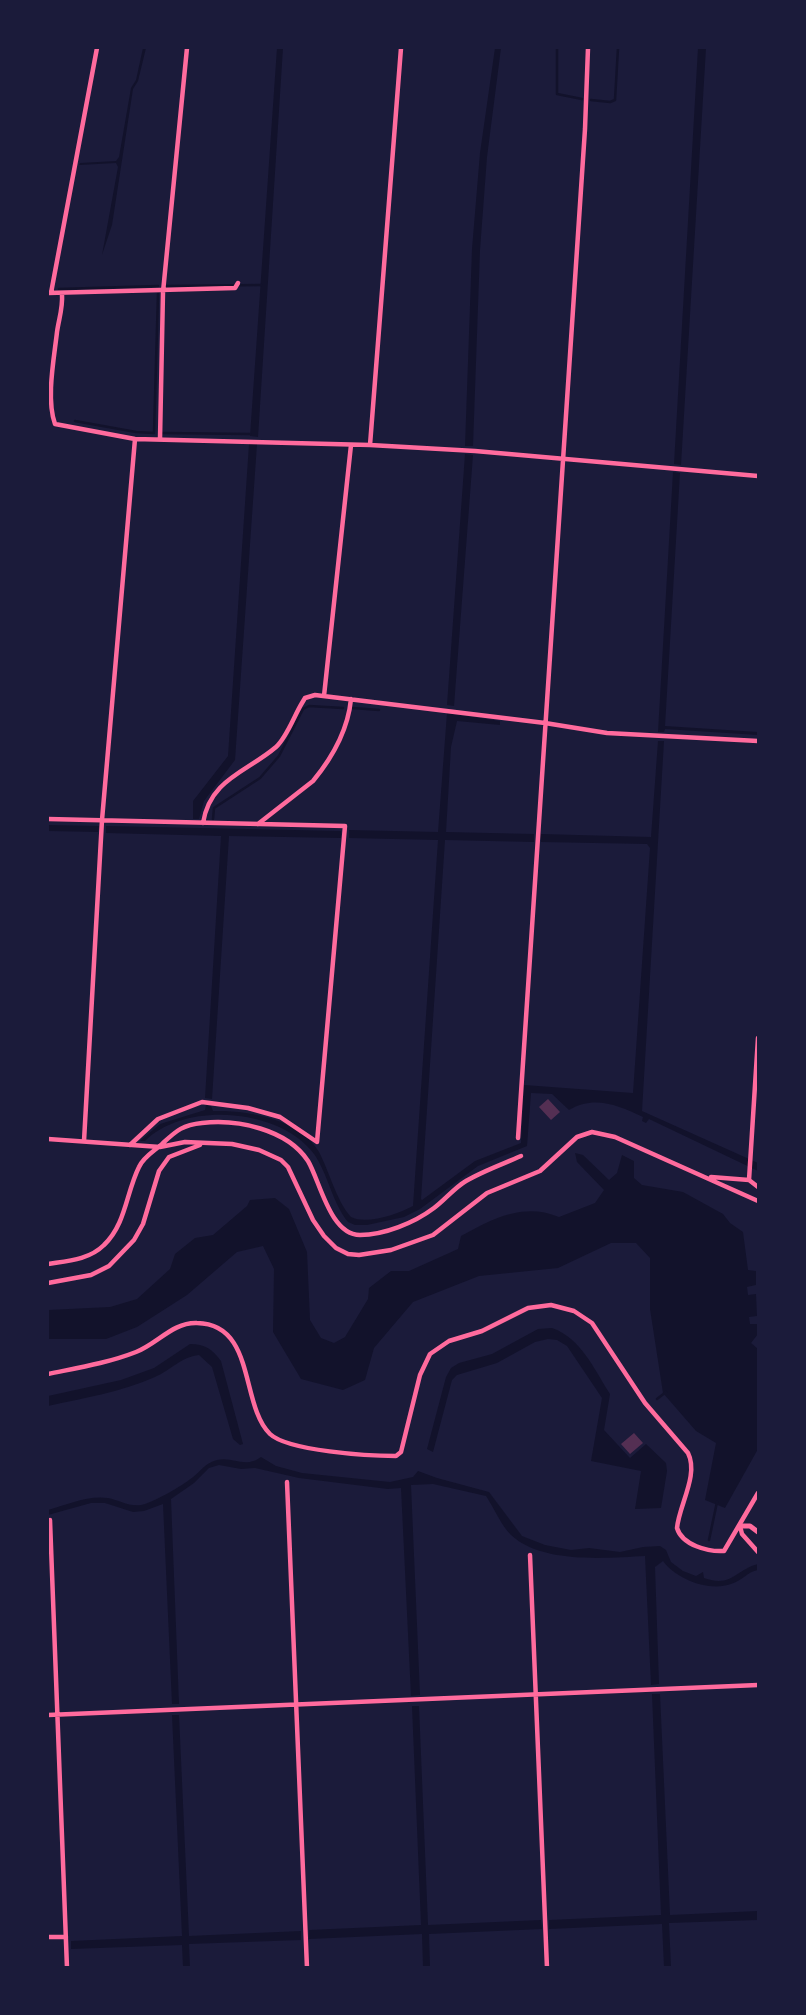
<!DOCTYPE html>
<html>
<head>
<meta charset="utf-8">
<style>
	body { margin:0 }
	#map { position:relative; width:806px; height:2015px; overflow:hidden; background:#1b1b3a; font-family:"Source Sans 3",sans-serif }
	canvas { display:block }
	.frame { position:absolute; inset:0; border:49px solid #1b1b3a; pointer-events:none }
</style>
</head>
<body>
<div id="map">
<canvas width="806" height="2015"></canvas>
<div class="frame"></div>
</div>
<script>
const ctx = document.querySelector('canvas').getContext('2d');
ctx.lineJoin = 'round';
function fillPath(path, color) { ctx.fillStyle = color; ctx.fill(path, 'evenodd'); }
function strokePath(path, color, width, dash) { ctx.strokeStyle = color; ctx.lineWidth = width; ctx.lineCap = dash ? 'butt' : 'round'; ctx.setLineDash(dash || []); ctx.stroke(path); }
fillPath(new Path2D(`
	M 143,48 L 146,48 L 138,81 L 133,89 L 112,225 L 102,255 L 118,167 L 116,163 L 79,165 L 80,163 L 116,161 L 119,157 L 131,88 L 136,80 Z
	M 277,48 L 283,48 L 258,437 L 250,436 Z
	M 495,48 L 501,48 L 487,157 L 480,250 L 473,446 L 465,446 L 472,249 L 480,153 Z
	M 698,48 L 706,48 L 681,465 L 674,464 Z
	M 249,444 L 257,444 L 235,760 L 204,801 L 199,819 L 193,819 L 193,801 L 228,756 Z
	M 465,454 L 473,455 L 454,706 L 447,705 Z
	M 673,472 L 680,473 L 665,726 L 758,732 L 758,735 L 665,729 L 664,732 L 658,732 Z
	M 447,713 L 500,721 L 500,725 L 457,721 L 451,747 L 446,832 L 534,834 L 534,842 L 445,840 L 421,1199 L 422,1200 L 475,1161 L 521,1143 L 524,1085 L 633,1093 L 650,848 L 647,844 L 541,842 L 541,834 L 651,837 L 658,741 L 664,741 L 642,1111 L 758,1163 L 758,1171 L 649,1119 L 646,1123 L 642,1121 L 643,1117 C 618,1105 594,1095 569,1110 L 552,1094 L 531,1093 L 527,1146 L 478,1166 L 420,1209 L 404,1217 L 367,1225 L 355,1225 L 348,1222 C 332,1202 328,1174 314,1154 C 280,1108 185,1101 145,1141 L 140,1141 L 160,1124 L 205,1110 L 206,1105 L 211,1106 L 213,1111 C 248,1110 300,1119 319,1152 C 330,1173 336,1200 351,1217 C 367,1225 398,1214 413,1206 L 438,840 L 349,838 L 349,830 L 438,832 Z
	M 48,825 L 99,826 L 98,832 L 48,831 Z
	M 106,826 L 341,831 L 341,838 L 229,836 L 212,1099 L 205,1098 L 221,836 L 106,833 Z
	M 575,1153 L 583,1155 L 609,1180 L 617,1173 L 622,1155 L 634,1161 L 634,1178 L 642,1185 L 683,1192 L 723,1214 L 730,1223 L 743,1232 L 748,1270 L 756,1271 L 756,1285 L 747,1287 L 748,1295 L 756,1294 L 757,1316 L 749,1317 L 750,1324 L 757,1324 L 758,1334 L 751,1343 L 758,1349 L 758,1449 L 725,1508 L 705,1500 L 716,1443 L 696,1431 L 663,1393 L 650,1309 L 650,1258 L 636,1243 L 611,1243 L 558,1268 L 479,1276 L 413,1302 L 374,1348 L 365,1380 L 343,1390 L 301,1379 L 273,1332 L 274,1269 L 263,1246 L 237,1252 L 187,1295 L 137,1327 L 106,1339 L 48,1339 L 48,1310 L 110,1307 L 137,1299 L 170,1269 L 175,1254 L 195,1238 L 213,1235 L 247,1206 L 250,1200 L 275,1198 L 289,1209 L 307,1252 L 310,1320 L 321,1338 L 334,1343 L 345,1337 L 368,1299 L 369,1288 L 391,1271 L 409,1271 L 458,1249 L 461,1236 C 492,1219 523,1202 559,1217 L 595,1203 L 604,1190 L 577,1162 Z
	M 552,1328 C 581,1338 594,1369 610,1394 L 604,1430 L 630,1458 L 646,1444 L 666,1463 L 667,1471 L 661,1508 L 635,1509 L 641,1471 L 591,1461 L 602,1398 L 567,1346 L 557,1340 L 548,1339 L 535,1342 L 497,1363 L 457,1375 L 452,1380 L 433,1452 L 427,1449 L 446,1377 L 451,1368 L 459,1363 L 492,1354 L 538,1329 Z
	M 190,1344 C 205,1344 212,1349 221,1361 L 243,1444 L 240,1445 L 233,1439 L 212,1367 L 199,1355 C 181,1357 171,1370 155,1377 C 121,1392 84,1398 48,1406 L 48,1396 L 121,1380 L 154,1368 Z
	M 261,1457 L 276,1466 L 302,1473 L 390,1482 L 413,1477 L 418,1471 L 437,1478 L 489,1492 L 522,1536 L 545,1545 L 571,1550 L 589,1548 L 620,1552 L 643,1547 L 660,1546 L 666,1550 L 671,1562 L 683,1571 L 696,1576 L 703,1572 L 704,1578 C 732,1588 735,1570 758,1564 L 758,1570 C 747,1572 742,1581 731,1584 C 709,1592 676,1579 663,1561 L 655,1567 L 659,1684 L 651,1685 L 645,1556 C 606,1558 542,1564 511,1535 C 501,1525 494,1508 486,1496 L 433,1484 L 411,1485 L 420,1695 L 411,1696 L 401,1488 L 388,1489 L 299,1478 L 255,1468 L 241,1469 L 219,1465 L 209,1468 L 194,1483 L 171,1499 L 179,1704 L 172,1704 L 163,1504 L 144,1511 L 133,1512 L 105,1503 L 91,1503 L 48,1515 L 48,1510 C 65,1505 89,1495 108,1498 C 119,1500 129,1507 141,1505 C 152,1503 180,1487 189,1480 C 200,1473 204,1463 217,1460 C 233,1456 245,1469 261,1457 Z
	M 652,1694 L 660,1694 L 670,1915 L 758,1911 L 758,1920 L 669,1923 L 671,1967 L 664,1967 L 662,1924 L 549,1929 L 549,1920 L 661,1915 Z
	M 412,1706 L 419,1706 L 428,1925 L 541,1920 L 542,1929 L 429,1934 L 430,1967 L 423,1967 L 422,1934 L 309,1939 L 309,1930 L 421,1925 Z
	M 172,1715 L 179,1715 L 189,1936 L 301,1931 L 301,1940 L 189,1944 L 190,1968 L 183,1967 L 182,1945 L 71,1949 L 71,1941 L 182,1936 Z`), '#12122b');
strokePath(new Path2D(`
	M 557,48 L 557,94 L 582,99
	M 591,100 L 610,102 L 615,100 L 618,48
	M 167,286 L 261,285
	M 59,289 L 158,286
	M 75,421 L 136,432 L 154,433 L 158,294
	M 163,433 L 250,434
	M 353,708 L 379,710
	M 213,819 L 214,808 L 260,778 L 279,756 L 303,709 L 309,706 L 343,708
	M 657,1399 L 666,1392
	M 709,1540 L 717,1502`), '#12122b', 2.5);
fillPath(new Path2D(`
	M 548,1099 L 560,1112 L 551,1120 L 539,1107 Z
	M 634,1433 L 643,1443 L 630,1454 L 621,1444 Z`), '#542f53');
strokePath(new Path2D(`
	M 48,293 L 235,288 L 238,283
	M 51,293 L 97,48
	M 62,294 C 63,308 59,318 57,332 C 54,359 46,399 55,424 L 135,439 L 370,445 L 401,48
	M 160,439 L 163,292 L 187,48
	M 370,445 L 475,451 L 758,476
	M 324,696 L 351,445
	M 48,819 L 345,826 L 317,1142 L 280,1117 L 248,1108 L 202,1102 L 158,1119 L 130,1145
	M 203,823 C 210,779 247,772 276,747 C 287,737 294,716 302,703 L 305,698 L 315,695 L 545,723 L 607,733 L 758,741
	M 258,824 L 313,781 C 332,758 348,730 351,699
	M 758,1038 L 749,1180 L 758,1187
	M 518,1138 L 585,129 L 588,48
	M 48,1139 L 160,1147 L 185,1142 L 232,1144 L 259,1150 L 281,1160 L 288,1167 L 313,1220 L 324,1236 L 336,1248 L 348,1254 L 359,1255 L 391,1250 L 433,1235 L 487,1193 L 540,1171 L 577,1137 L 592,1132 L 615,1137 L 758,1201
	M 84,1141 L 102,820 L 135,439
	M 711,1177 L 749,1180
	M 48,1264 C 67,1261 89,1260 104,1245 C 126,1224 126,1193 139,1167 C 144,1156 155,1151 163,1143 C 177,1130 183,1125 202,1123 C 237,1119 287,1129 308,1161 C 320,1181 330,1235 360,1235 C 384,1235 414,1223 434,1208 C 445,1200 454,1188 466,1181 C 483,1171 503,1164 521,1156
	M 48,1283 L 91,1275 L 109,1266 L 134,1240 L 143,1224 L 159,1171 L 169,1157 L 200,1145
	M 48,1374 C 77,1368 108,1363 136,1352 C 157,1344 173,1322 197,1323 C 256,1324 240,1405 270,1434 C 288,1451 369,1456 396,1456 L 401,1452 L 420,1375 L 430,1354 L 449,1341 L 482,1331 L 528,1308 L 551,1305 L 574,1311 L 592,1323 L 645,1403 L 688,1453 C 699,1475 679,1505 677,1528 C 682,1545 708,1552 724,1551 L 758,1493
	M 287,1482 L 307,1968
	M 50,1520 L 67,1968
	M 740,1526 L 742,1534 L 758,1552
	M 530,1555 L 547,1968
	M 48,1715 L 758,1685
	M 48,1937 L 66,1937`), '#ff6b9d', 4.5);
strokePath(new Path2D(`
	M 740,1526 L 750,1526 L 758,1532`), '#ff6b9d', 5);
</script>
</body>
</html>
